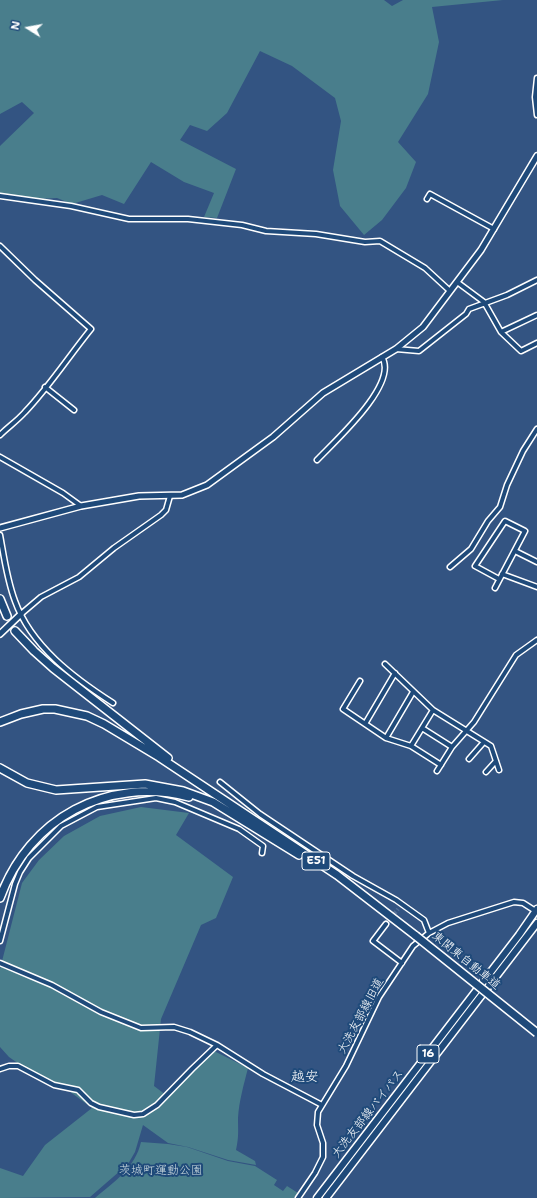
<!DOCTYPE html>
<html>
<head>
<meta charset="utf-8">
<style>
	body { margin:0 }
	#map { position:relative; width:537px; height:1198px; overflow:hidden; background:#335482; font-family:"Shantell Sans",sans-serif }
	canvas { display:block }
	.north { position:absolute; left:8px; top:8px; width:40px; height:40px; -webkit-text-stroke:3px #1f4a7a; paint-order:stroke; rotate:281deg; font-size:11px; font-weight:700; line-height:16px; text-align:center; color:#fff }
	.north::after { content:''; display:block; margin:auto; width:14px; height:18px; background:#fff; clip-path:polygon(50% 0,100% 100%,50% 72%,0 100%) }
</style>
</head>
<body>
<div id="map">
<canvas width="537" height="1198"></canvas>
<div class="north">N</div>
</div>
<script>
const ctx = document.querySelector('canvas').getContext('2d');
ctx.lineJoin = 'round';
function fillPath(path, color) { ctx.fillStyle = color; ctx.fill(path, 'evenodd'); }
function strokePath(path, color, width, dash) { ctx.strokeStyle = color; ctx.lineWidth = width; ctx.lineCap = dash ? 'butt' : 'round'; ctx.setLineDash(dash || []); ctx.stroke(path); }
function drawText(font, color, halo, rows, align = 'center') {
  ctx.font = font + ' "Shantell Sans","Klee One",sans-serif'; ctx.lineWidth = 4; ctx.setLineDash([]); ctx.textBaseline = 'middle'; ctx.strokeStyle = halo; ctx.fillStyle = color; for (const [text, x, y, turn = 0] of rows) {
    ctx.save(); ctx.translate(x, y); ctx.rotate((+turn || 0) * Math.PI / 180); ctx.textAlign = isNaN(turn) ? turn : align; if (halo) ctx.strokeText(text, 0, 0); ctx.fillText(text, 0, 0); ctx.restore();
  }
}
fillPath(new Path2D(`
	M 0,0 L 384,0 L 392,6 L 403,0 L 503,0 L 432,7 L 439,42 L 428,94 L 398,142 L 416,162 L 406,188 L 382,220 L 364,235 L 340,206 L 333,170 L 341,121 L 335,98 L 292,66 L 260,51 L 227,113 L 207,131 L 190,125 L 180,140 L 236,169 L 217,218 L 204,217 L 214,193 L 184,182 L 151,162 L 124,204 L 102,195 L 72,204 L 57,198 L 39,199 L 0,193 L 0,146 L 34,113 L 22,102 L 0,114 Z
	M 141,807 L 189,813 L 176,835 L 233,877 L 216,918 L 201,925 L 161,1019 L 154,1086 L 166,1095 L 214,1051 L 248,1068 C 244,1084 239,1101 238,1118 C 238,1132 239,1136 236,1150 L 255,1161 L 256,1165 L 228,1160 L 188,1147 L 168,1143 L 143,1125 L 135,1152 L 128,1164 L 90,1197 L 0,1198 L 0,1168 L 23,1176 L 45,1145 L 92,1108 L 69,1091 L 49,1085 L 9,1057 L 0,1047 L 0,969 L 22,883 L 39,860 L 64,836 L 100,816 Z
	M 141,1142 L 168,1144 L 187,1147 L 228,1161 L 255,1166 L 277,1180 L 274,1185 L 283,1191 L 287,1186 L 298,1193 L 294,1198 L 95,1198 C 115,1181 135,1168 141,1142 Z`), '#497e8c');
strokePath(new Path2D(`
	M 386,924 L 398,909`), '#526e95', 4, [4, 2]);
strokePath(new Path2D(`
	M 7,616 L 15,631`), '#526e95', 7, [7, 3.5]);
const minor = new Path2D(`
	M 537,78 L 535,97 L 537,115
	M 0,196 L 71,206 L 129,219 L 188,219 L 242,225 L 266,231 L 316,234 L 365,242 L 380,241 L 425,268 L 450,291
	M 427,199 L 430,194 L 494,229
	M 0,246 L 35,280 L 91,329 C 69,356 49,387 25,412 C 17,421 8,427 0,435
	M 457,282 L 484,302 L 501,332 L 521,351 L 537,343
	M 501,332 L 537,315
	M 396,349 L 419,351 L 466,314 L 469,309 L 507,295 L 537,280
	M 45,387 L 74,410
	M 0,457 L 63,493 L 81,506
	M 317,460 C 335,441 399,384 382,357
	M 0,535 C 4,557 7,580 15,601 C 31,646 74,678 113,703
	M 515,551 L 537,562
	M 450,567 L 471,549 L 488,521 L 500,507 L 507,485 L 523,451 L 537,429
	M 502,574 L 537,587
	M 495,588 L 525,531 L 505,521 L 475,566 L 499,579
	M 21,614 L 41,597 L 79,577 L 114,548 L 161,515 L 166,510 L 170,496
	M 385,664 L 433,710 L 491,746 L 499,770
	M 360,681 L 343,709 L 386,738 L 411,746 L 441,765
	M 365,724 L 395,673
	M 422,728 L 452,747
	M 386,738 L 413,692
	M 411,746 L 433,710
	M 469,759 L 484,742
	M 437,771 L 452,747 L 474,722 L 516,655 L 537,640
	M 486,772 L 496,761
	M 220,782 L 260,814 L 353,876 L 396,900 L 424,920 L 429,933
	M 386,924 L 373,941 L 402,963
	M 0,941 L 15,884 L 20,872 L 29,858 L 61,826 L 97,807 L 156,798 L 175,802 L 239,829 L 263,846 L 262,853
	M 0,963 L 52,985 L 101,1012 L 141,1028 L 174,1027 L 190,1032 L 217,1045 L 263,1074 L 322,1105
	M 0,1069 L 9,1066 L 18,1066 L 54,1085 L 78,1090 L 91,1103 L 99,1107 L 134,1115 L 143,1114 L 157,1105 L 192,1069 L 217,1045
	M 298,1198 L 315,1173 L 323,1157 L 323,1143 L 317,1125 L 318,1112 L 346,1066 L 379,997 L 413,946 L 429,933 L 448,923 L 514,902 L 523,903 L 537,912`);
const tertiary = new Path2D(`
	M 0,528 L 81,506 L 139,496 L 182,495 L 207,485 L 273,437 L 323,393 L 396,349 L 423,327 L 481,250 L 537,156
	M 0,634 L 21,614`);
const primary = new Path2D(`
	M 317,1198 L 519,935 L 537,909
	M 326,1198 L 537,923`);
const motorway = new Path2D(`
	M 0,599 L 7,616
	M 15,631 L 34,651 L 53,668 L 168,758
	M 0,722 L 21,714 L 43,709 L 55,709 L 87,716 L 104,724 L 159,757 L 337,875 L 416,936
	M 0,768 L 27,783 L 56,790 L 145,784 L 183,791 L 213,802 L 299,855
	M 0,898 C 29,818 107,776 189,797`);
strokePath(minor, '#fff', 7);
strokePath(tertiary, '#fff', 8);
strokePath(primary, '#fff', 9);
strokePath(motorway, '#fff', 10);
strokePath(minor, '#1f4a7a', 4);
strokePath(tertiary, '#1f4a7a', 5);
strokePath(primary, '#1f4a7a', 6);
strokePath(motorway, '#1f4a7a', 7);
const motorwayBridge = new Path2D(`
	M 416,936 L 537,1033`);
strokePath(motorwayBridge, '#fff', 10, []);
strokePath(motorwayBridge, '#1f4a7a', 7);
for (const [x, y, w] of [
	[316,861,28],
	[428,1054,22]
]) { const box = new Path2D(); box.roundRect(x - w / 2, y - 9, w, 18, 3); ctx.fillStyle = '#1f4a7a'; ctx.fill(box); strokePath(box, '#fff', 1); }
drawText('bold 11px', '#fff', null, [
	["E51",316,861],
	["16",428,1054]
]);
drawText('12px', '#fff', '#1f4a7a', [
	["東関東自動車道",466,961,39],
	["大洗友部線旧道",361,1016,-62],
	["大洗友部線バイパス",368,1114,-52]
]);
drawText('12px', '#d2dfe2', '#1f4a7a', [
	["茨城町運動公園",161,1171]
]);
drawText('14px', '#fff', '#1f4a7a', [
	["越安",305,1077]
]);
</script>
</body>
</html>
